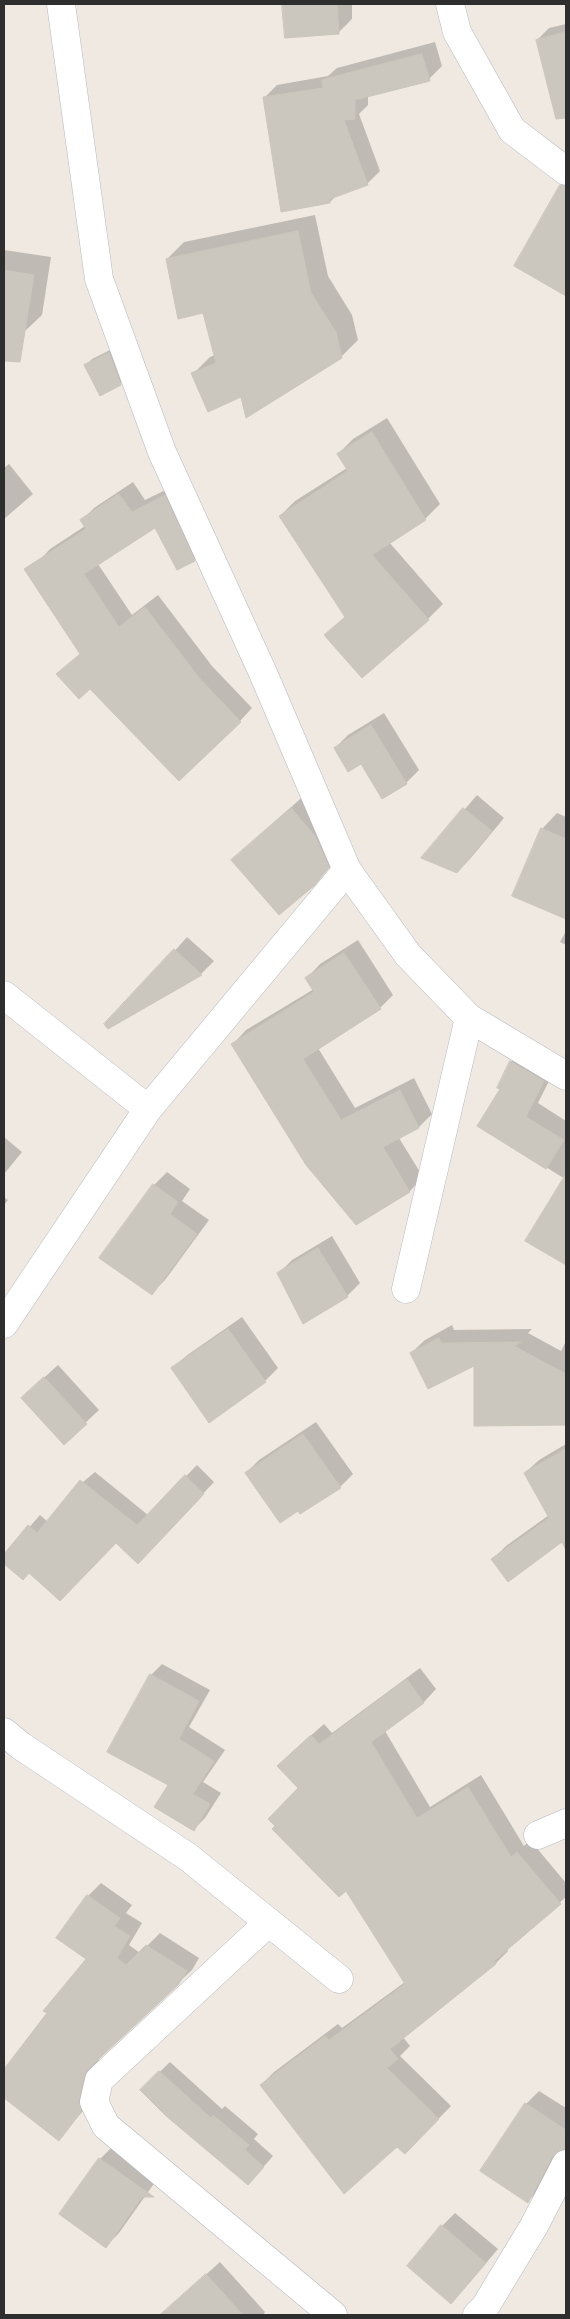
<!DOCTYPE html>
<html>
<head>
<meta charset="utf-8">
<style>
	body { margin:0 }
	#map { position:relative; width:570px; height:2319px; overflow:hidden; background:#efe9e1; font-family:"Golos Text",sans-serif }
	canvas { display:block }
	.frame { position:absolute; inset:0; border:5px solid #2e2e2e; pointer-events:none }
</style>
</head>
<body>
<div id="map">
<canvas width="570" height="2319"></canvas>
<div class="frame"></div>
</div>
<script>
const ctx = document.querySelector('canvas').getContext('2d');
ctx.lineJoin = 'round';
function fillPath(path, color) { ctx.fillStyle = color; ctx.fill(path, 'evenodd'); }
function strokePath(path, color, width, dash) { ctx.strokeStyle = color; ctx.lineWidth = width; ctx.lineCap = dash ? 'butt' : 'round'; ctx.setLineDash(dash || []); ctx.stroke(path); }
fillPath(new Path2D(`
	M 284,4 L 352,4 L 352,19 L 338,33 L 286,37 Z
	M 566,24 L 566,91 L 551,95 L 537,40 L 549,28 Z
	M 435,42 L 442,66 L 429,79 L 368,95 L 368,105 L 359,114 L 380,171 L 367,184 L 337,195 L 330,202 L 264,98 L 277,85 L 328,76 L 337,68 Z
	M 566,186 L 566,294 L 516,265 L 554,198 Z
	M 315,215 L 328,276 L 352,315 L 358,340 L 341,357 L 242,396 L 193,374 L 210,357 L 215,355 L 204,312 L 167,259 L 184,242 Z
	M 4,250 L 51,257 L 42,315 L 24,332 L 4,330 Z
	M 116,347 L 127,378 L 120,384 L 86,365 L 92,359 Z
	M 387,418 L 440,504 L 425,519 L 389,542 L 443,604 L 428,619 L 326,635 L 346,616 L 280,516 L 295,501 L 347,468 L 338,454 L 353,439 Z
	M 9,464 L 33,494 L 4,519 L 4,468 Z
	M 133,482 L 145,500 L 178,484 L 207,547 L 194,560 L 155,526 L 98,564 L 132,615 L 158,595 L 212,666 L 252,708 L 240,721 L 90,688 L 58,674 L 99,637 L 38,562 L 50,549 L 85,526 L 82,520 L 94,508 Z
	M 384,713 L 419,770 L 406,783 L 382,798 L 361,762 L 335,748 L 348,735 Z
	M 309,791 L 332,865 L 314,884 L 233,860 Z
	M 477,795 L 504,818 L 470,859 L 457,872 L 423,858 Z
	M 557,813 L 566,817 L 566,918 L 513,896 L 542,829 Z
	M 566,931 L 566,945 L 560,942 Z
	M 187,937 L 214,961 L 201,974 L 108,1027 Z
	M 358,940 L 393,995 L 380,1008 L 318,1048 L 355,1108 L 414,1078 L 432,1114 L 419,1127 L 399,1138 L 423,1177 L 410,1191 L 357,1223 L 233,1044 L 246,1030 L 314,989 L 307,978 L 320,964 Z
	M 524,1048 L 556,1067 L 538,1103 L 566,1121 L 566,1264 L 527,1240 L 565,1179 L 479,1125 L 502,1089 L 511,1062 Z
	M 4,1137 L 22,1152 L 4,1174 Z
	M 167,1172 L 190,1189 L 182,1201 L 209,1220 L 165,1280 L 152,1293 L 154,1185 Z
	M 4,1197 L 8,1200 L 4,1205 Z
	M 332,1236 L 360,1283 L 347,1296 L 279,1273 L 292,1260 Z
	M 242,1317 L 278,1368 L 265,1381 L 173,1369 L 186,1356 Z
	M 452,1325 L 454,1330 L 532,1329 L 528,1333 L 561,1351 L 566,1341 L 566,1424 L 476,1424 L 475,1364 L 411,1353 L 425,1340 Z
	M 58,1365 L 99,1410 L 64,1443 L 36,1385 Z
	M 316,1422 L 353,1474 L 340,1487 L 298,1510 L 246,1473 L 259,1460 Z
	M 566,1444 L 566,1546 L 563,1540 L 493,1559 L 506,1546 L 549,1515 L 525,1473 L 539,1460 Z
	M 197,1465 L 214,1482 L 149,1551 L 116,1541 L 29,1572 L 23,1578 L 4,1562 L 4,1556 L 40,1515 L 48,1522 L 71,1492 L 95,1472 L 148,1515 Z
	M 162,1664 L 210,1690 L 189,1727 L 225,1750 L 203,1782 L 221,1793 L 205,1818 L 194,1829 L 170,1784 L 151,1675 Z
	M 420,1668 L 436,1689 L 424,1702 L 385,1731 L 430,1807 L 481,1775 L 524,1846 L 530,1840 L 566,1883 L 566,1897 L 507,1948 L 508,1951 L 495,1964 L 403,2037 L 410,2046 L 400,2056 L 451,2106 L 405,2153 L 397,2145 L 261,2085 L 274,2072 L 338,2024 L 342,2028 L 405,1982 L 300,1788 L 291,1753 L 324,1724 L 332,1733 Z
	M 101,1883 L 132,1905 L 126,1913 L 142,1923 L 129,1945 L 140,1953 L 160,1933 L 199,1958 L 192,1970 L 178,1983 L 100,2056 L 91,2085 L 94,2098 L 59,2139 L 4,2097 L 4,2071 L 87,1959 L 88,1896 Z
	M 170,2062 L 222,2109 L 225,2106 L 258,2134 L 254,2139 L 273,2156 L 258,2173 L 141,2090 Z
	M 539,2091 L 566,2108 L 566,2148 L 562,2149 L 541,2188 L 528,2201 L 526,2104 Z
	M 113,2146 L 158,2178 L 119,2233 L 106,2246 L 100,2159 Z
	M 455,2213 L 498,2249 L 464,2289 L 442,2226 Z
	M 220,2262 L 265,2312 L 263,2315 L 161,2315 Z`), '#0003');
const building = new Path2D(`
	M 282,4 L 337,4 L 339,34 L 285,38 Z
	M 566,32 L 566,118 L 556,119 L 536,40 Z
	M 422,54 L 430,81 L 355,100 L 355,119 L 344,120 L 368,185 L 330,199 L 330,203 L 281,212 L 263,97 L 323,88 L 322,80 Z
	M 560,185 L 566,186 L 566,296 L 514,266 Z
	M 298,231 L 311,293 L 336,332 L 342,358 L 246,418 L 241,397 L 208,412 L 191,373 L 216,363 L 203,313 L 178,319 L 166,259 Z
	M 4,270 L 34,275 L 20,362 L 4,361 Z
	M 109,353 L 121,385 L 100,396 L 84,365 Z
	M 372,432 L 426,520 L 372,555 L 429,620 L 362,678 L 324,635 L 345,617 L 279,516 L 348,471 L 337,454 Z
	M 119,494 L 132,512 L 165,495 L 195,561 L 177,570 L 155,528 L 84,574 L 119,627 L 145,607 L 200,679 L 241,722 L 179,781 L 90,689 L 79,699 L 56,674 L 80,654 L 24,569 L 86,529 L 80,520 Z
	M 371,725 L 407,784 L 382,799 L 361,764 L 348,772 L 334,748 Z
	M 291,808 L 315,836 L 329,867 L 315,885 L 279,915 L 231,860 Z
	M 463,808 L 492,831 L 457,873 L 421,858 Z
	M 541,828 L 566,839 L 566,919 L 512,896 Z
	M 174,949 L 202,975 L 108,1029 L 104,1024 Z
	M 344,953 L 381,1009 L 303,1059 L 341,1120 L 400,1090 L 419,1128 L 383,1147 L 410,1192 L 356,1225 L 306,1165 L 231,1044 L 314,992 L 305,978 Z
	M 510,1061 L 544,1081 L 526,1117 L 564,1140 L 546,1169 L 477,1126 L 500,1089 L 497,1088 Z
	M 566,1174 L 566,1265 L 525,1241 Z
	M 153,1184 L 178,1202 L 170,1214 L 197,1234 L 152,1295 L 99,1258 Z
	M 318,1248 L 348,1297 L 303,1324 L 277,1273 Z
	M 228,1329 L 266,1382 L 209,1423 L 171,1368 Z
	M 439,1338 L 441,1343 L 521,1342 L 514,1346 L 566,1374 L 566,1425 L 474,1426 L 474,1366 L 428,1389 L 410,1353 Z
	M 44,1377 L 87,1424 L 64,1445 L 21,1398 Z
	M 303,1434 L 341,1488 L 300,1514 L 298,1511 L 280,1523 L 245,1473 Z
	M 566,1449 L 566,1550 L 562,1542 L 508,1582 L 491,1559 L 549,1518 L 524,1473 Z
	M 185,1475 L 204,1494 L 138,1564 L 116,1543 L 60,1601 L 29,1573 L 23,1580 L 4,1564 L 4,1554 L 28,1525 L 37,1533 L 80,1480 L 137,1525 Z
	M 150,1674 L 199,1701 L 179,1739 L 214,1761 L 193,1794 L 210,1804 L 194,1831 L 154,1807 L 168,1785 L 107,1752 Z
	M 407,1679 L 424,1703 L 371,1742 L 417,1818 L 468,1787 L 511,1857 L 517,1852 L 561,1904 L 494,1961 L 496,1964 L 390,2049 L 398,2059 L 387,2068 L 439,2119 L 405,2154 L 397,2147 L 344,2194 L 260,2085 L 325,2036 L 329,2040 L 405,1984 L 346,1891 L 339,1897 L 272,1829 L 275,1826 L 268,1819 L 298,1788 L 277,1766 L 311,1735 L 319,1744 Z
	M 87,1895 L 120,1918 L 114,1926 L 130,1936 L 117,1958 L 126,1965 L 146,1945 L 187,1971 L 178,1985 L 88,2069 L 84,2077 L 79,2099 L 81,2112 L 59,2141 L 4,2098 L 4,2069 L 47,2013 L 43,2011 L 86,1959 L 56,1938 Z
	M 159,2071 L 211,2118 L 213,2115 L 249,2145 L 245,2150 L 264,2167 L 248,2185 L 165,2115 L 140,2090 Z
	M 525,2103 L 566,2130 L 566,2149 L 558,2151 L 552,2157 L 528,2203 L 480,2171 Z
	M 99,2158 L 154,2197 L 142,2197 L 106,2248 L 59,2214 Z
	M 441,2225 L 486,2263 L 451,2304 L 407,2266 Z
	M 206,2274 L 243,2315 L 160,2315 Z`);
fillPath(building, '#cbc7bf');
strokePath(building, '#cbc5ba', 1);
const minor = new Path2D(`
	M 61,4 L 99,279 L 162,452 L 263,673 L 347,870 L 408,955 L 469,1018 L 566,1076
	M 450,4 L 457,32 L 512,130 L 566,171
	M 4,995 L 148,1109
	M 406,1289 L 469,1018
	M 4,1324 L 148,1109 L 347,870
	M 4,1732 L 21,1746 L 188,1857 L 339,1979
	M 538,1835 L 566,1823
	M 269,1922 L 99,2080 L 94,2102 L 106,2126 L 333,2315
	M 477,2315 L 485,2307 L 534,2226 L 566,2164`);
strokePath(minor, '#b4b7c1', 29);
strokePath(minor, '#fff', 28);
</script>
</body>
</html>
